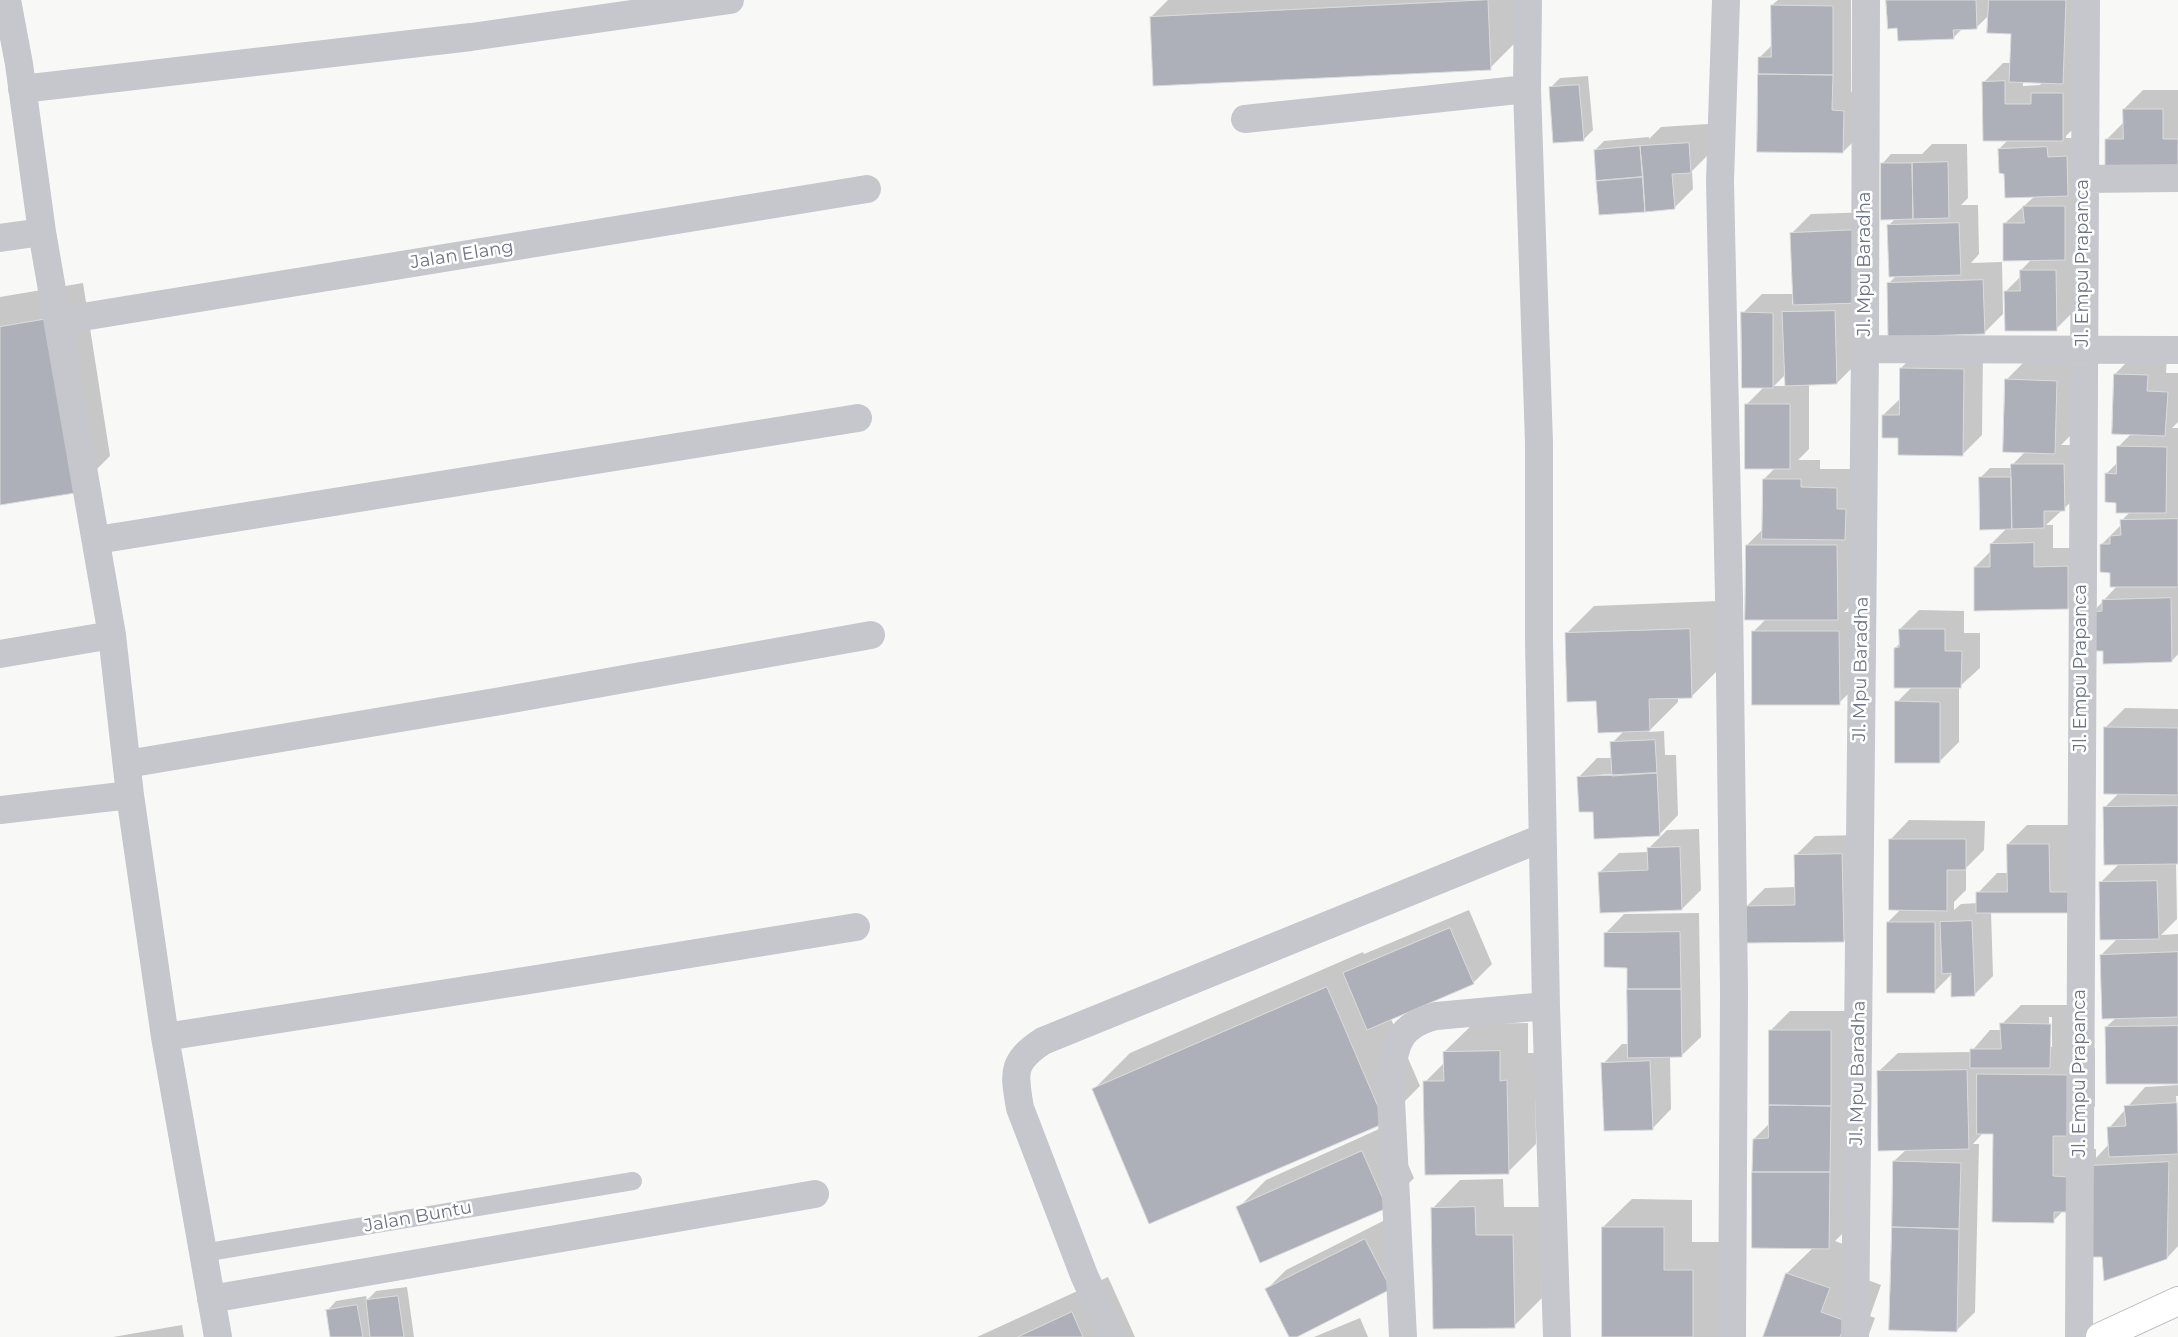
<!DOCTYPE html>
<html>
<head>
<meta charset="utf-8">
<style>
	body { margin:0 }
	canvas { display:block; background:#f8f9f7 }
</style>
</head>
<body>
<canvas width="2178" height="1337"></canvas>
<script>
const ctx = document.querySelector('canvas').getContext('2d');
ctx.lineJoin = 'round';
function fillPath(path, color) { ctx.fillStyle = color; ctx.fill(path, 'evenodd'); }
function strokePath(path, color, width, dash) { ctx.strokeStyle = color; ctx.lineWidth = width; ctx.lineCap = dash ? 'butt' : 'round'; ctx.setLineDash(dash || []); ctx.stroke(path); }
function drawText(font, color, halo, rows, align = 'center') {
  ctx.font = font + ' Montserrat,sans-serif'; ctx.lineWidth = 5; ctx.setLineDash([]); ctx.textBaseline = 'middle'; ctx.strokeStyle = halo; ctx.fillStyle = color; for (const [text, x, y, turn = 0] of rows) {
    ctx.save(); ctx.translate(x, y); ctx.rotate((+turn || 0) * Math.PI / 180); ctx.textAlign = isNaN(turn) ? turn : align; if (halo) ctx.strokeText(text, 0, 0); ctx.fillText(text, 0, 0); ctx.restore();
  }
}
fillPath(new Path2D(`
	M 1168,0 L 1525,0 L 1526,32 L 1490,68 L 1151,17 Z
	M 1778,0 L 1851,0 L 1851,92 L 1862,92 L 1862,133 L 1843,152 L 1759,58 L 1772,45 L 1772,5 Z
	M 1888,0 L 2093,0 L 2091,55 L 2072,74 L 2082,74 L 2082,120 L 2066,136 L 2066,138 L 2086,138 L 2075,310 L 2056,329 L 2006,291 L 2021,276 L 2021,270 L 2032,259 L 2004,224 L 2035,196 L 2005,172 L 1999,149 L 2009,139 L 1984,82 L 2003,63 L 2011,63 L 2012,33 L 1989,15 L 1976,28 L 1962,29 L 1953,38 L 1898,27 ZM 2023,82 L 2043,82 L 2040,85 L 2023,86 Z
	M 1588,76 L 1593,130 L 1584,139 L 1550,88 L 1560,78 Z
	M 2143,90 L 2178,90 L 2178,166 L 2107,139 L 2124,122 L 2124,109 Z
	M 1708,124 L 1710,153 L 1692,171 L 1693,189 L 1674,208 L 1595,150 L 1604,141 L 1649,137 L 1649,139 L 1661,127 Z
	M 1932,144 L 1967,144 L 1968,198 L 1961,205 L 1978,205 L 1979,254 L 1971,263 L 2002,262 L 2003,314 L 1984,333 L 1888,284 L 1897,275 L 1888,226 L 1896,218 L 1882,164 L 1891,154 L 1922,154 Z
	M 1875,212 L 1856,364 L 1837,383 L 1809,384 L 1809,449 L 1798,460 L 1820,460 L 1820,469 L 1855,469 L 1856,600 L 1844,612 L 1858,612 L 1858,684 L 1839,703 L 1753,632 L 1766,619 L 1747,545 L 1763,529 L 1764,479 L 1775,468 L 1746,405 L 1764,387 L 1743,313 L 1762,294 L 1792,294 L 1792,304 L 1795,301 L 1792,233 L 1811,214 ZM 1785,375 L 1786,386 L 1774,386 Z
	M 83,283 L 110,456 L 74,492 L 0,504 L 0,297 Z
	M 1920,349 L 1983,350 L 1982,435 L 1962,455 L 1900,437 L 1883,415 L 1901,398 L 1901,368 Z
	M 2134,355 L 2167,357 L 2166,373 L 2178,373 L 2178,422 L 2172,428 L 2178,428 L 2178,654 L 2172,661 L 2104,650 L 2093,612 L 2117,586 L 2102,544 L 2121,525 L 2122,520 L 2131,511 L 2117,502 L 2106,474 L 2118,462 L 2118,447 L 2132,433 L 2115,374 Z
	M 2026,360 L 2076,362 L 2073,433 L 2061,445 L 2083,445 L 2084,490 L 2046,525 L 2053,525 L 2053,548 L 2086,548 L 2087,589 L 2068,608 L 1975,567 L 1991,551 L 1991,544 L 2007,528 L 1980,478 L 1990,468 L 2012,468 L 2012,465 L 2025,452 L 2006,380 Z
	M 1718,601 L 1720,668 L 1692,696 L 1678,697 L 1678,702 L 1648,732 L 1664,731 L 1665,755 L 1676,755 L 1678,815 L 1659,835 L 1594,810 L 1578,778 L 1597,758 L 1612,758 L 1612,743 L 1624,731 L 1597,699 L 1566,634 L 1594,606 ZM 1613,774 L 1613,777 L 1596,777 L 1596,775 Z
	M 1919,610 L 1964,611 L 1964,633 L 1980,633 L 1980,668 L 1959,687 L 1959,742 L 1940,761 L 1897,702 L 1912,687 L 1895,648 L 1900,643 L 1900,629 Z
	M 2125,708 L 2178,709 L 2178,863 L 2176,863 L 2177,919 L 2161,935 L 2178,934 L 2178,1082 L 2106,1027 L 2116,1018 L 2101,955 L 2118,938 L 2101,882 L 2119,864 L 2104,808 L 2119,793 L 2106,727 Z
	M 1909,820 L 1985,821 L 1984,850 L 1966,868 L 1966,890 L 1954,902 L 1954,910 L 1961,904 L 1978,903 L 1978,893 L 1997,873 L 2008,873 L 2008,844 L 2027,825 L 2068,825 L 2087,892 L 1991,911 L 1993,976 L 1974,995 L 1952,974 L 1935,991 L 1888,922 L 1901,909 L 1890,840 Z
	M 1699,829 L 1701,890 L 1682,909 L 1600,872 L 1619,853 L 1648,852 L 1648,849 L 1667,830 Z
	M 1861,835 L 1863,921 L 1844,941 L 1746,907 L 1765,888 L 1796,887 L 1796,855 L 1815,836 Z
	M 1469,910 L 1492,964 L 1473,983 L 1391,1019 L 1420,1086 L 1384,1122 L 1094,1089 L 1130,1053 L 1363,952 L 1364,954 Z
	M 1699,913 L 1701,1037 L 1681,1056 L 1670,1056 L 1671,1109 L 1652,1129 L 1603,1064 L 1622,1044 L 1629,1044 L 1628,966 L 1605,934 L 1624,914 Z
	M 2021,1005 L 2069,1005 L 2069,1047 L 2095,1048 L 2095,1106 L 2081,1121 L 2080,1149 L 2096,1149 L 2096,1158 L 2109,1144 L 2109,1128 L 2145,1087 L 2178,1085 L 2178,1096 L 2176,1096 L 2178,1134 L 2178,1246 L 2167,1258 L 2103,1256 L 2068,1210 L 2064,1210 L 2053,1221 L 1994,1133 L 1983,1133 L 1973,1144 L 1979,1144 L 1975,1312 L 1956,1331 L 1894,1161 L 1907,1149 L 1878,1072 L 1898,1053 L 1971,1052 L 1990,1030 L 2002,1030 L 2002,1024 ZM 2049,1017 L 2052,1017 L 2052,1047 L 2049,1047 Z
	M 1790,1011 L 1850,1011 L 1848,1228 L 1835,1241 L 1865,1252 L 1857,1276 L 1881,1285 L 1870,1316 L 1875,1318 L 1868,1337 L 1765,1337 L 1787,1273 L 1814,1247 L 1754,1139 L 1770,1123 L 1771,1030 Z
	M 1528,1023 L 1528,1053 L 1535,1053 L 1536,1144 L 1508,1172 L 1425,1082 L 1445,1062 L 1444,1052 L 1473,1024 Z
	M 1390,1124 L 1414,1178 L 1386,1207 L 1238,1208 L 1266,1180 Z
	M 1503,1179 L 1504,1207 L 1541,1207 L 1542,1298 L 1514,1326 L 1432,1209 L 1460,1180 Z
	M 1632,1199 L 1692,1200 L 1692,1242 L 1721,1242 L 1720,1337 L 1603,1337 L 1603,1227 Z
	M 1385,1220 L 1409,1269 L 1294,1337 L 1291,1337 L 1267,1289 L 1286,1270 Z
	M 1108,1277 L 1135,1337 L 977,1337 Z
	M 407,1287 L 414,1337 L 332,1337 L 327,1311 L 336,1301 L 366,1296 L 367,1300 L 376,1291 Z
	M 1360,1318 L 1368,1337 L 1314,1337 Z
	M 182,1325 L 184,1337 L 113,1337 Z`), '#0003');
const building = new Path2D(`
	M 1488,0 L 1491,70 L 1153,86 L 1150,17 Z
	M 1886,0 L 1976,0 L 1977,29 L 1953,30 L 1954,39 L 1898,41 L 1897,28 L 1888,29 Z
	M 1989,0 L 2066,0 L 2063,84 L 2009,82 L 2011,34 L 1987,33 Z
	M 1771,5 L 1833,6 L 1833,75 L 1758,74 L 1758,57 L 1771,57 Z
	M 1758,74 L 1833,75 L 1832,110 L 1844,111 L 1843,153 L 1757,152 Z
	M 2005,81 L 2005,104 L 2031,104 L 2031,93 L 2063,93 L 2063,141 L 1983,141 L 1982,82 Z
	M 1579,85 L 1584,141 L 1553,143 L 1549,87 Z
	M 2123,109 L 2163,109 L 2163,139 L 2178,139 L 2178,167 L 2105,166 L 2105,139 L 2123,139 Z
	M 1689,143 L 1691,173 L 1672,174 L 1675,209 L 1645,212 L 1640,146 Z
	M 1640,146 L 1643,177 L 1596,181 L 1594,150 Z
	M 2047,147 L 2048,157 L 2067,156 L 2068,196 L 2005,198 L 2004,174 L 1999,173 L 1998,149 Z
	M 1948,162 L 1949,218 L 1913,219 L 1912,163 Z
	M 1881,163 L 1912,163 L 1913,219 L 1881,220 Z
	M 1643,177 L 1645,212 L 1599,215 L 1596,181 Z
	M 2023,206 L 2065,206 L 2065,260 L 2003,261 L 2003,223 L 2024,223 Z
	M 1959,223 L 1961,275 L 1889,277 L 1887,225 Z
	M 1856,230 L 1859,303 L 1793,305 L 1790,233 Z
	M 2020,270 L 2056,270 L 2057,331 L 2005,331 L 2004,291 L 2020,291 Z
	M 1983,280 L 1985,334 L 1888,337 L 1887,283 Z
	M 1835,311 L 1837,384 L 1785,386 L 1782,312 Z
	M 1741,312 L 1773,313 L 1773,388 L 1742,388 Z
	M 47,319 L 75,493 L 0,505 L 0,327 Z
	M 1900,368 L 1964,369 L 1963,456 L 1898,455 L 1898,438 L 1882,438 L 1882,415 L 1899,415 Z
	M 2114,374 L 2148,375 L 2147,391 L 2168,392 L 2165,436 L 2112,434 Z
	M 2005,379 L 2057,381 L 2055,454 L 2003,452 Z
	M 1745,404 L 1790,404 L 1790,469 L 1745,469 Z
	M 2117,446 L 2167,447 L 2166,513 L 2116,513 L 2116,503 L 2105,502 L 2105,473 L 2116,474 Z
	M 2011,464 L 2064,464 L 2065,511 L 2044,511 L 2044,528 L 2012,529 Z
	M 1979,477 L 2011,477 L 2012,529 L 1980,530 Z
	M 1763,479 L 1801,479 L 1801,487 L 1837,488 L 1837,509 L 1846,509 L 1845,540 L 1762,539 Z
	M 2178,519 L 2178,587 L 2110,587 L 2110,573 L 2100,572 L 2100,544 L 2110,544 L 2110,536 L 2121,535 L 2120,520 Z
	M 2034,543 L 2034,567 L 2068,566 L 2068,609 L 1974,611 L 1974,567 L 1990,567 L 1990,544 Z
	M 1746,545 L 1837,545 L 1838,620 L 1745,620 Z
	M 2171,598 L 2172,662 L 2103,664 L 2103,651 L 2092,651 L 2092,612 L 2102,611 L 2102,600 Z
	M 1690,629 L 1692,698 L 1649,699 L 1650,731 L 1598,733 L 1596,701 L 1567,702 L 1565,633 Z
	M 1899,629 L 1945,629 L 1945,651 L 1962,651 L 1961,688 L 1894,688 L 1894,648 L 1899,647 Z
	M 1752,631 L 1839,631 L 1840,705 L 1752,705 Z
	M 1895,701 L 1940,702 L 1940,763 L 1895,763 Z
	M 2104,727 L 2178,728 L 2178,795 L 2104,794 Z
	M 1655,740 L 1657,773 L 1612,776 L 1610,742 Z
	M 1657,773 L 1660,836 L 1594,839 L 1593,812 L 1579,812 L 1577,777 Z
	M 2178,806 L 2178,864 L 2104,865 L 2103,807 Z
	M 1889,839 L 1966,839 L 1966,870 L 1947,870 L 1947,911 L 1889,910 Z
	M 2007,844 L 2049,844 L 2050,892 L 2068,892 L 2068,913 L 1976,913 L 1976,892 L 2007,892 Z
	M 1680,847 L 1682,910 L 1600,913 L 1598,872 L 1648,870 L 1647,848 Z
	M 1842,854 L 1844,942 L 1746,943 L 1745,906 L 1795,905 L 1794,855 Z
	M 2157,881 L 2159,939 L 2100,940 L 2099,882 Z
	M 1972,921 L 1975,996 L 1951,997 L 1951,973 L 1942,974 L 1940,922 Z
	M 1887,922 L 1935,922 L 1935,993 L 1887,993 Z
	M 1450,928 L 1474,984 L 1367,1030 L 1343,973 Z
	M 1680,932 L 1681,989 L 1627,989 L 1627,968 L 1604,967 L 1604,933 Z
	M 2178,952 L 2178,1017 L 2102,1019 L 2100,955 Z
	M 1327,987 L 1385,1123 L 1149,1224 L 1092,1089 Z
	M 1627,989 L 1681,989 L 1682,1057 L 1628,1058 Z
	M 2000,1023 L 2051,1024 L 2050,1068 L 1970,1068 L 1970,1049 L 2001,1049 Z
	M 2178,1026 L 2178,1084 L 2106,1084 L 2105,1027 Z
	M 1769,1030 L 1831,1030 L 1831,1106 L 1769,1105 Z
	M 1500,1051 L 1500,1081 L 1507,1080 L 1509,1174 L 1425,1175 L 1423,1081 L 1444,1081 L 1443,1052 Z
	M 1650,1061 L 1653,1130 L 1604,1131 L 1601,1063 Z
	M 1967,1070 L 1969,1149 L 1878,1151 L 1877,1071 Z
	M 1977,1074 L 2068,1075 L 2068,1136 L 2053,1136 L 2053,1176 L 2069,1177 L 2069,1212 L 2054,1212 L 2054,1223 L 1992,1222 L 1993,1134 L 1977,1134 Z
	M 2177,1103 L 2178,1154 L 2109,1157 L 2107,1127 L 2126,1126 L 2124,1106 Z
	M 1769,1105 L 1831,1106 L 1830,1172 L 1752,1172 L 1753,1139 L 1768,1138 Z
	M 1362,1151 L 1387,1208 L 1260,1263 L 1236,1207 Z
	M 1893,1161 L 1961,1163 L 1959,1229 L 1892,1227 Z
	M 2169,1162 L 2167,1259 L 2104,1281 L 2102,1257 L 2087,1257 L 2087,1166 Z
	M 1752,1172 L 1830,1172 L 1829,1249 L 1752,1248 Z
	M 1475,1207 L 1476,1235 L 1513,1235 L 1515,1328 L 1433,1329 L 1431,1208 Z
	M 1602,1227 L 1664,1227 L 1664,1270 L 1693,1270 L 1693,1337 L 1602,1337 Z
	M 1892,1227 L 1959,1229 L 1957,1332 L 1889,1330 Z
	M 1365,1239 L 1391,1289 L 1297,1337 L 1289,1337 L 1265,1289 Z
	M 1786,1273 L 1830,1288 L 1821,1312 L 1846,1321 L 1840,1337 L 1763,1337 Z
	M 398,1296 L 404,1337 L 370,1337 L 366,1300 Z
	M 357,1305 L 363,1337 L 330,1337 L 326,1310 Z
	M 1072,1312 L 1083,1337 L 1018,1337 Z`);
fillPath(building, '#adb0b9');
strokePath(building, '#dadbd9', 1);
const secondary = new Path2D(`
	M 2100,1337 L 2178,1301`);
strokePath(secondary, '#b8bac0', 30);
strokePath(new Path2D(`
	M 203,1253 L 633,1181`), '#c5c7cc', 18);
strokePath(new Path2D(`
	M 7,0 L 19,64 L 42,232 L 112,635 L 130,795 L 165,1037 L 218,1337
	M 1528,0 L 1527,89 L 1539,443 L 1539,641 L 1546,1006 L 1557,1337
	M 1726,0 L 1720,181 L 1729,597 L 1734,992 L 1732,1337
	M 22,89 L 471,37 L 730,0
	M 1245,119 L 1527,89
	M 2084,179 L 2178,178
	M 0,238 L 42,232
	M 58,321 L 867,189
	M 1865,349 L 2178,350
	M 97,540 L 858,418
	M 0,654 L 112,635
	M 127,764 L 501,701 L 871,635
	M 0,810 L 130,795
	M 165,1037 L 530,980 L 856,927
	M 211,1299 L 815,1194
	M 1112,1337 L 1084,1275 L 1020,1108 C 1014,1073 1011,1062 1043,1041 L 1542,838
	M 1403,1337 L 1390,1080 C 1396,1044 1397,1026 1436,1016 L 1546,1006
	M 1855,1337 L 1865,349 L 1866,0
	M 2079,1337 L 2086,0`), '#c5c7cc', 28);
strokePath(secondary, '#fff', 28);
drawText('18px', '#6b7385', '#fff', [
	["Jalan Elang",462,255,-9],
	["Jl. Empu Prapanca",2083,263,-90],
	["Jl. Mpu Baradha",1865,264,-90],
	["Jl. Empu Prapanca",2081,668,-90],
	["Jl. Mpu Baradha",1861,669,-89],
	["Jl. Mpu Baradha",1858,1073,-89],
	["Jl. Empu Prapanca",2080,1073,-90],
	["Jalan Buntu",418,1217,-10]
]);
</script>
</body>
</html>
